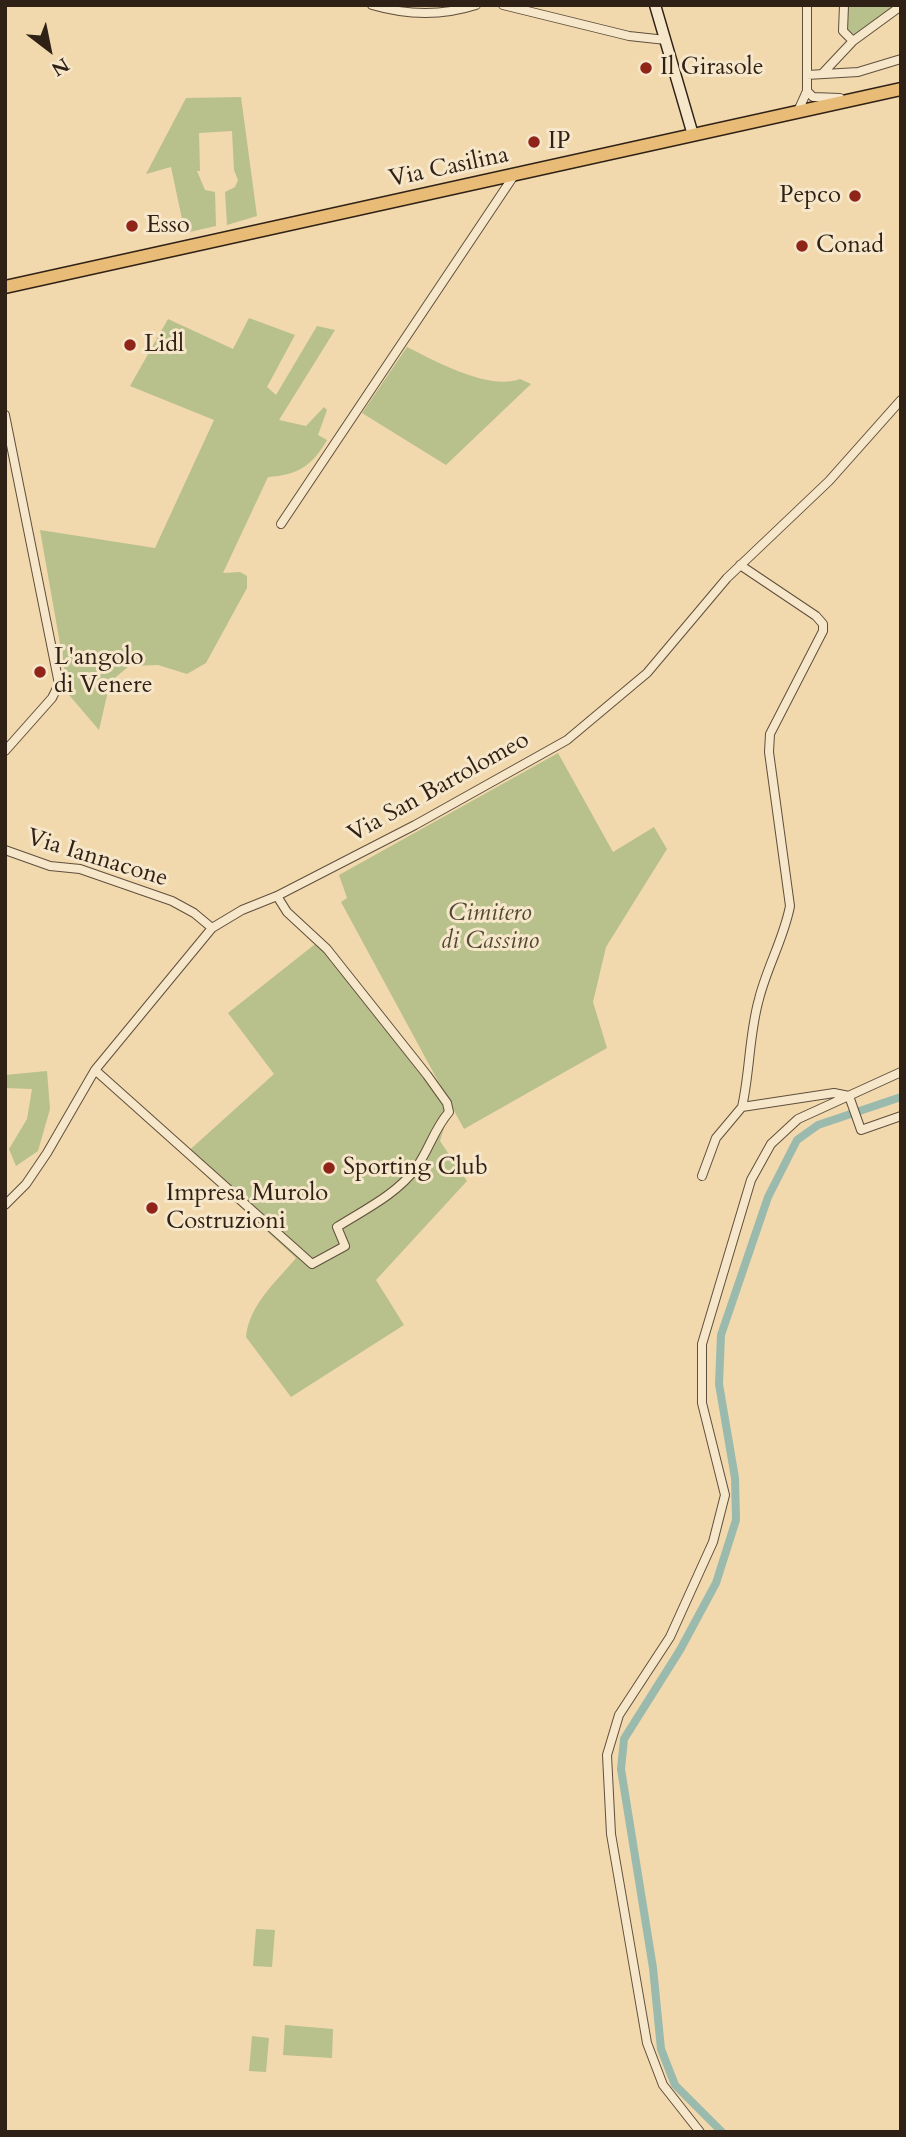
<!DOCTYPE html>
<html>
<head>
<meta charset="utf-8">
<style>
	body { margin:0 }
	#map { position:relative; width:906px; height:2137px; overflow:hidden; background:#f1d9ad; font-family:Cardo,serif }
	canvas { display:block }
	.frame { position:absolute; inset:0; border:7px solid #2f2116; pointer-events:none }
	.north { position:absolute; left:14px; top:14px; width:70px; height:70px; -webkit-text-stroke:5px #f6e6ca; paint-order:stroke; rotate:148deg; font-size:19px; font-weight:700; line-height:28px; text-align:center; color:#2f2116 }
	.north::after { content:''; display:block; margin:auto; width:24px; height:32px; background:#2f2116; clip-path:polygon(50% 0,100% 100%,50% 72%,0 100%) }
</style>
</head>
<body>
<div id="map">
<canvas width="906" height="2137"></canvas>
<div class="frame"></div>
<div class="north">N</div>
</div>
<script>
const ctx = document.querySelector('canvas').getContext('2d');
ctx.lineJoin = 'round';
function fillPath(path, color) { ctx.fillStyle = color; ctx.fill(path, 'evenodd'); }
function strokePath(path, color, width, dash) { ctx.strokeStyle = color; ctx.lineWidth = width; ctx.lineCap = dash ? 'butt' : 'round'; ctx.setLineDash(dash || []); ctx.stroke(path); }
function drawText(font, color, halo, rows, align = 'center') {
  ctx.font = font + ' Cardo,serif'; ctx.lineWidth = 6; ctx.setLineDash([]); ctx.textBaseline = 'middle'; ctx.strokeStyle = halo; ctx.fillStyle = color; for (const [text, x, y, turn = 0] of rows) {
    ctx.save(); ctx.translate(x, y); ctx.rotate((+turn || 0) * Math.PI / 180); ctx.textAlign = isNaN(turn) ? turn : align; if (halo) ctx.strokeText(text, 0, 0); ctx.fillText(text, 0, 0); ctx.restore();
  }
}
fillPath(new Path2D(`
	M 847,5 L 899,5 L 854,35 L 847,28 Z
	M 241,97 L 257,216 L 227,225 L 225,192 L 235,187 L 238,180 L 234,170 L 232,131 L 199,133 L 200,171 L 197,171 L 205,190 L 215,192 L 216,226 L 185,233 L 171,167 L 146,174 L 186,98 Z
	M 249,318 L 295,335 L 267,387 L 276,395 L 317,326 L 335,330 L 279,420 L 306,426 L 324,407 L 327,410 L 318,435 L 327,440 C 312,466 298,475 268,477 L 223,573 L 240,572 L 247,576 L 247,588 L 206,663 L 187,674 L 158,665 L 129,666 L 110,682 L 99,730 L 69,695 L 40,530 L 155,548 L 214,420 L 130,386 L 168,319 L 233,349 Z
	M 407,347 C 435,361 489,391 520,379 L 531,384 L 446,465 L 362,413 Z
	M 558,753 L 613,852 L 654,827 L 667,849 L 606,947 L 593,1002 L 607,1048 L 464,1129 L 341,902 L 347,898 L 339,875 Z
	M 319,941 L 449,1112 L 440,1141 L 467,1181 L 376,1280 L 404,1325 L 291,1397 L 246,1337 C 249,1305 276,1282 296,1258 L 184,1155 L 274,1074 L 228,1013 Z
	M 47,1071 L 50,1109 L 38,1151 L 16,1166 L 9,1149 L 27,1119 L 32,1089 L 5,1088 L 5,1075 Z
	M 256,1929 L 275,1930 L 272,1967 L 253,1966 Z
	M 285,2025 L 333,2029 L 332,2058 L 283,2055 Z
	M 252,2036 L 269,2038 L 266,2072 L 249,2071 Z`), '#b8c08b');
strokePath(new Path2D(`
	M 722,2132 L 675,2085 L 661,2049 L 653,1968 L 621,1769 L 624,1739 L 680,1650 L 716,1583 L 736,1520 L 735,1478 L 719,1384 L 721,1335 L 768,1197 L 797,1140 L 818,1125 L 901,1097`), '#9bbaae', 8);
const street = new Path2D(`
	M 372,5 C 406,15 442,16 476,5
	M 503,5 L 629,36 L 666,40
	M 844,5 L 843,31 L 853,41
	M 822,74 L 853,41 L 901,6
	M 807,75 L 807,5
	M 807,91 L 813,97 L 840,98
	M 798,111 L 807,91 L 807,75 L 858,72 L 901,59
	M 5,415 L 59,684 L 52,698 L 5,751
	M 281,524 L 515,174
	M 740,565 L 816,616 L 823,624 L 823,631 L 770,734 L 769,752 L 790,906 C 784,938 767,967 759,999 C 749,1034 750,1072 742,1107 L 834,1093 L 849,1096 L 861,1130 L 901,1116
	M 5,850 L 50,866 L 80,869 L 172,901 L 194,913 L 212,928
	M 95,1070 L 312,1264 L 345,1246 L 337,1227 C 364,1210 397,1194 416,1168 C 429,1150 434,1129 449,1112 L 447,1103 L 427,1075 L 327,949 L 287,912 L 277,896
	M 702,1176 L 716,1138 L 742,1107
	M 5,1205 L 26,1184 L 47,1153 L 95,1070 L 212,928 L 242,910 L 277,896 L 415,825 L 567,740 L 647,673 L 727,578 L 829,481 L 901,400
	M 700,2132 L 663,2085 L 647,2043 L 611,1834 L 607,1755 L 619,1715 L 670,1637 L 713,1542 L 725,1495 L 702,1403 L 702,1344 L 751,1180 L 771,1144 L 798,1119 L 901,1072`);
const secondary = new Path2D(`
	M 655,5 L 693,135`);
const primary = new Path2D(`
	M 5,287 L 901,89`);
strokePath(street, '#604f3c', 10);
strokePath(secondary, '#2f2116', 13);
strokePath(primary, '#2f2116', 15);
strokePath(street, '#f6e6ca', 8);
strokePath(secondary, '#f6e6ca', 10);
strokePath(primary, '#e8bc76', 12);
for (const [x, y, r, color] of [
	[646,68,7,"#8f2418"],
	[534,142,7,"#8f2418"],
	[855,196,7,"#8f2418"],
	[132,226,7,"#8f2418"],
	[802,246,7,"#8f2418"],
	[130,345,7,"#8f2418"],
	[40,672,7,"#8f2418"],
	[329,1168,7,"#8f2418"],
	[152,1208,7,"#8f2418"]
]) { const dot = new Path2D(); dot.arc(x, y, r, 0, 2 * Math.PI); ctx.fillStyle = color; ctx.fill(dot); strokePath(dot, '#f6e6ca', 2.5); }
drawText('24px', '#2f2116', '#f6e6ca', [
	["Il Girasole",660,68],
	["IP",548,142],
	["Pepco",841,196,"right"],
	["Esso",146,226],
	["Conad",816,246],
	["Lidl",144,345],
	["L'angolo",54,658],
	["di Venere",54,686],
	["Sporting Club",343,1168],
	["Impresa Murolo",166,1194],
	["Costruzioni",166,1222]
], 'left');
drawText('24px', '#2f2116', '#f6e6ca', [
	["Via Casilina",449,168,-12],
	["Via San Bartolomeo",439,788,-29],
	["Via Iannacone",97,859,17]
]);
drawText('italic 24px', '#514933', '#f6e6ca', [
	["Cimitero",490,914],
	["di Cassino",490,942]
]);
</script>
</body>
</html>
